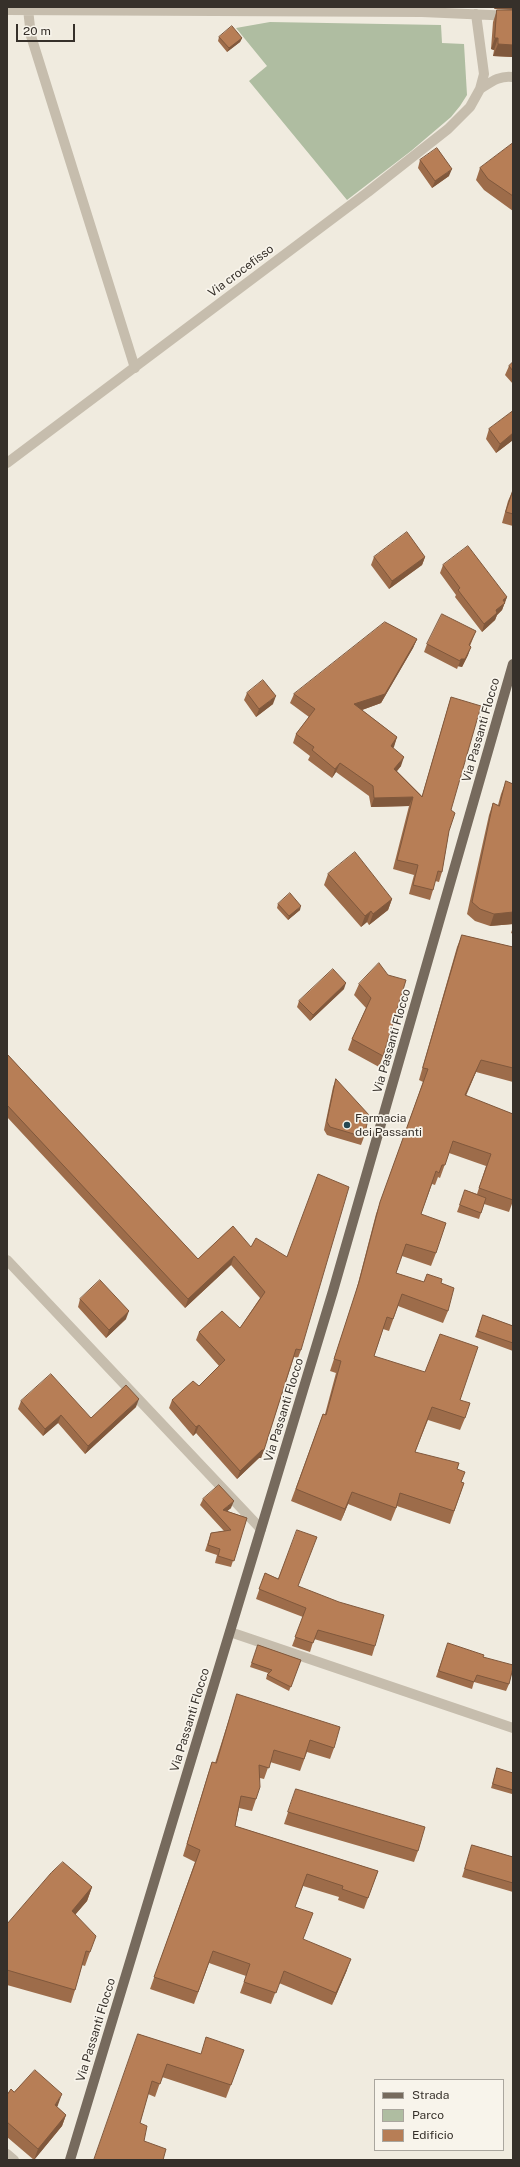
<!DOCTYPE html>
<html>
<head>
<meta charset="utf-8">
<style>
	body { margin:0 }
	#map { position:relative; width:520px; height:2167px; overflow:hidden; background:#f0ebdf; font-family:"Public Sans",sans-serif }
	canvas { display:block }
	.frame { position:absolute; inset:0; border:8px solid #36302a; pointer-events:none }
	.legend { position:absolute; left:374px; top:2079px; width:130px; height:72px; box-sizing:border-box; background:#f8f4eb; border:1px solid #aaa69e; margin:0; padding:5px 7px; list-style:none; font-size:12px; color:#36302a }
	.legend li { display:flex; align-items:center; gap:8px; height:20px }
	.legend b { width:20px; border:1px solid #aaa69e }
	.scale { position:absolute; left:16px; top:24px; width:59px; height:18px; box-sizing:border-box; border:2px solid #36302a; border-top:0; padding-left:5px; font-size:12px; line-height:14px; white-space:nowrap; color:#36302a; -webkit-text-stroke:3px #f8f4eb; paint-order:stroke }
</style>
</head>
<body>
<div id="map">
<canvas width="520" height="2167"></canvas>
<div class="frame"></div>
<ul class="legend">
<li><b style="height:5px;background:#766a5d"></b>Strada</li>
<li><b style="height:11px;background:#afbda1"></b>Parco</li>
<li><b style="height:11px;background:#b77e56"></b>Edificio</li>
</ul>
<div class="scale">20 m</div>
</div>
<script>
const ctx = document.querySelector('canvas').getContext('2d');
ctx.lineJoin = 'round';
function fillPath(path, color) { ctx.fillStyle = color; ctx.fill(path, 'evenodd'); }
function strokePath(path, color, width, dash) { ctx.strokeStyle = color; ctx.lineWidth = width; ctx.lineCap = dash ? 'butt' : 'round'; ctx.setLineDash(dash || []); ctx.stroke(path); }
function drawText(font, color, halo, rows, align = 'center') {
  ctx.font = font + ' "Public Sans",sans-serif'; ctx.lineWidth = 3.5; ctx.setLineDash([]); ctx.textBaseline = 'middle'; ctx.strokeStyle = halo; ctx.fillStyle = color; for (const [text, x, y, turn = 0] of rows) {
    ctx.save(); ctx.translate(x, y); ctx.rotate((+turn || 0) * Math.PI / 180); ctx.textAlign = isNaN(turn) ? turn : align; if (halo) ctx.strokeText(text, 0, 0); ctx.fillText(text, 0, 0); ctx.restore();
  }
}
fillPath(new Path2D(`
	M 270,22 L 441,25 L 442,43 L 464,44 L 467,95 L 460,106 L 451,117 L 411,151 L 347,200 L 249,81 L 267,66 L 236,28 Z`), '#afbda1');
strokePath(new Path2D(`
	M 28,9 L 31,36 L 135,368
	M 7,10 L 422,12 L 513,16
	M 480,89 C 491,82 500,75 513,77
	M 7,463 L 368,192 L 448,129 L 470,107 L 480,89 L 484,74 L 476,14
	M 7,1260 L 261,1529
	M 230,1632 L 513,1728
	M 7,2154 L 14,2160`), '#c6bdad', 10);
strokePath(new Path2D(`
	M 70,2160 L 333,1291 L 513,664`), '#766a5d', 10);
fillPath(new Path2D(`
	M 497,10 L 513,10 L 513,57 L 493,56 L 494,50 L 491,49 L 493,22 Z
	M 219,37 L 242,38 L 240,42 L 227,52 L 218,41 Z
	M 513,143 L 513,211 L 484,190 L 476,180 L 480,168 Z
	M 420,160 L 449,176 L 432,188 L 418,168 Z
	M 513,362 L 513,384 L 505,375 L 509,366 Z
	M 513,411 L 513,440 L 496,453 L 486,439 L 489,429 Z
	M 513,490 L 513,526 L 502,523 L 508,501 Z
	M 374,557 L 425,557 L 422,565 L 389,589 L 371,565 Z
	M 443,565 L 507,597 L 502,610 L 497,615 L 495,620 L 482,632 L 455,597 L 456,595 L 440,573 Z
	M 476,631 L 470,646 L 468,655 L 462,667 L 458,666 L 457,669 L 424,652 L 427,644 Z
	M 417,639 L 413,648 L 381,703 L 362,710 L 397,737 L 393,748 L 401,766 L 397,771 L 422,796 L 448,707 L 451,697 L 451,810 L 449,831 L 442,872 L 439,882 L 435,881 L 433,890 L 430,900 L 409,894 L 414,875 L 393,869 L 409,806 L 371,807 L 369,796 L 336,772 L 332,778 L 308,760 L 310,756 L 293,743 L 296,734 L 309,717 L 290,703 L 294,694 Z
	M 247,693 L 273,704 L 256,717 L 244,700 Z
	M 506,781 L 513,924 L 490,926 L 475,921 L 467,914 L 489,815 L 493,803 L 498,805 L 501,794 Z
	M 328,874 L 392,899 L 388,910 L 369,925 L 367,922 L 361,927 L 324,885 Z
	M 278,904 L 300,910 L 288,920 L 277,908 Z
	M 513,927 L 513,934 L 511,933 Z
	M 462,935 L 513,947 L 513,1082 L 476,1072 L 466,1096 L 513,1114 L 513,1201 L 509,1212 L 484,1204 L 479,1219 L 457,1212 L 465,1190 L 477,1194 L 486,1166 L 449,1153 L 440,1178 L 438,1177 L 435,1185 L 432,1184 L 421,1214 L 436,1253 L 431,1266 L 402,1256 L 396,1273 L 424,1282 L 441,1283 L 448,1311 L 443,1323 L 398,1306 L 389,1331 L 383,1329 L 374,1356 L 460,1400 L 465,1418 L 460,1430 L 428,1420 L 415,1452 L 457,1469 L 461,1482 L 464,1483 L 450,1524 L 397,1506 L 391,1521 L 348,1504 L 341,1521 L 291,1501 L 323,1414 L 325,1414 L 336,1373 L 330,1371 L 355,1295 L 376,1214 L 423,1082 L 419,1080 L 457,947 Z
	M 388,975 L 383,1056 L 379,1067 L 348,1050 L 352,1039 L 366,1008 L 354,995 L 359,984 Z
	M 344,989 L 310,1021 L 297,1007 L 299,1001 Z
	M 7,1054 L 198,1259 L 233,1226 L 301,1350 L 298,1358 L 294,1357 L 261,1458 L 259,1458 L 237,1479 L 196,1433 L 193,1436 L 169,1408 L 172,1400 L 199,1386 L 219,1366 L 196,1340 L 199,1332 L 240,1328 L 260,1298 L 231,1265 L 185,1308 L 7,1117 Z
	M 336,1079 L 364,1137 L 361,1145 L 327,1135 L 324,1130 L 333,1087 Z
	M 80,1299 L 126,1319 L 106,1338 L 78,1307 Z
	M 483,1315 L 513,1326 L 513,1351 L 475,1337 Z
	M 21,1401 L 91,1418 L 136,1407 L 85,1454 L 58,1423 L 43,1436 L 18,1409 Z
	M 203,1499 L 231,1508 L 227,1511 L 247,1518 L 231,1567 L 215,1563 L 217,1555 L 205,1551 L 211,1533 L 224,1531 L 200,1505 Z
	M 265,1573 L 298,1587 L 375,1646 L 372,1656 L 314,1639 L 310,1652 L 292,1646 L 303,1617 L 256,1599 Z
	M 448,1643 L 483,1657 L 509,1684 L 506,1691 L 474,1682 L 472,1689 L 436,1677 Z
	M 258,1645 L 301,1660 L 289,1691 L 266,1679 L 267,1675 L 268,1673 L 250,1667 Z
	M 237,1694 L 334,1748 L 330,1759 L 307,1752 L 300,1771 L 270,1762 L 264,1779 L 260,1778 L 256,1799 L 252,1811 L 239,1808 L 235,1826 L 378,1871 L 364,1909 L 338,1900 L 339,1897 L 303,1886 L 295,1907 L 303,1939 L 347,1970 L 332,2005 L 279,1983 L 271,2004 L 240,1993 L 246,1976 L 209,1963 L 194,2004 L 150,1989 L 195,1862 L 183,1856 L 208,1774 L 212,1762 L 215,1763 Z
	M 497,1768 L 513,1773 L 513,1792 L 512,1794 L 491,1788 Z
	M 296,1789 L 418,1851 L 414,1862 L 284,1824 Z
	M 472,1845 L 513,1857 L 513,1892 L 462,1877 Z
	M 92,1887 L 87,1901 L 75,1915 L 90,1952 L 85,1966 L 82,1965 L 75,1990 L 71,2003 L 7,1985 L 7,1924 Z
	M 138,2034 L 200,2054 L 244,2050 L 226,2098 L 162,2077 L 155,2097 L 148,2094 L 140,2123 L 144,2141 L 94,2160 Z
	M 14,2092 L 58,2105 L 57,2107 L 66,2115 L 62,2126 L 34,2160 L 7,2137 L 7,2095 Z`), '#9d6c4a');
fillPath(new Path2D(`
	M 495,7 L 513,7 L 513,10 L 494,9 Z
	M 242,38 L 240,42 L 227,52 L 229,48 Z
	M 495,38 L 498,38 L 494,50 L 491,49 Z
	M 498,44 L 513,45 L 513,57 L 493,56 Z
	M 452,169 L 449,176 L 432,188 L 435,181 Z
	M 513,433 L 513,440 L 496,453 L 500,444 Z
	M 425,557 L 422,565 L 389,589 L 392,581 Z
	M 507,597 L 502,610 L 497,615 L 495,620 L 482,632 L 484,624 L 503,600 Z
	M 417,639 L 413,648 L 381,703 L 351,714 L 354,704 Z
	M 471,647 L 468,655 L 462,667 L 458,666 L 457,669 L 461,659 Z
	M 276,696 L 273,704 L 256,717 L 259,709 Z
	M 397,737 L 394,747 L 387,756 L 391,746 Z
	M 404,757 L 401,766 L 391,778 L 394,769 Z
	M 340,763 L 336,772 L 332,778 L 335,769 Z
	M 413,797 L 409,806 L 371,807 L 374,798 Z
	M 392,899 L 388,910 L 369,925 L 373,914 Z
	M 301,906 L 300,910 L 288,920 L 289,916 Z
	M 371,911 L 367,922 L 361,927 L 365,916 Z
	M 513,912 L 513,924 L 490,926 L 494,914 Z
	M 346,983 L 344,989 L 310,1021 L 313,1015 Z
	M 481,1060 L 476,1072 L 460,1108 L 465,1095 Z
	M 234,1256 L 231,1265 L 185,1308 L 188,1299 Z
	M 129,1311 L 126,1319 L 106,1338 L 109,1330 Z
	M 139,1399 L 136,1407 L 85,1454 L 88,1446 Z
	M 61,1415 L 58,1423 L 43,1436 L 45,1429 Z
	M 199,1425 L 196,1433 L 193,1436 L 196,1427 Z
	M 262,1450 L 264,1450 L 261,1458 L 259,1458 L 237,1479 L 240,1471 Z
	M 352,1492 L 348,1504 L 341,1521 L 345,1509 Z
	M 234,1501 L 231,1508 L 220,1517 L 223,1510 Z
	M 92,1887 L 87,1901 L 67,1924 L 72,1911 Z
	M 351,1959 L 347,1970 L 332,2005 L 336,1993 Z
	M 62,2094 L 58,2105 L 51,2116 L 55,2105 Z
	M 66,2115 L 62,2126 L 34,2160 L 38,2149 Z`), '#80583c');
const building = new Path2D(`
	M 497,10 L 513,10 L 513,45 L 498,44 L 498,38 L 495,38 Z
	M 232,26 L 242,38 L 229,48 L 219,37 Z
	M 513,143 L 513,196 L 488,179 L 480,168 Z
	M 437,148 L 452,169 L 435,181 L 420,160 Z
	M 513,362 L 513,371 L 509,366 Z
	M 513,411 L 513,433 L 500,444 L 489,429 Z
	M 513,490 L 513,514 L 506,512 Z
	M 407,532 L 425,557 L 392,581 L 374,557 Z
	M 468,546 L 507,597 L 503,600 L 505,603 L 496,610 L 497,613 L 484,624 L 458,590 L 460,588 L 443,565 Z
	M 442,614 L 476,631 L 469,645 L 471,647 L 465,659 L 461,659 L 460,661 L 427,644 Z
	M 385,622 L 417,639 L 385,694 L 354,704 L 397,737 L 391,746 L 404,757 L 394,769 L 422,797 L 451,697 L 481,706 L 451,810 L 455,813 L 449,831 L 442,872 L 438,871 L 433,890 L 413,885 L 418,865 L 397,860 L 413,797 L 374,798 L 373,786 L 340,763 L 335,769 L 312,750 L 314,747 L 296,734 L 315,709 L 294,694 Z
	M 263,680 L 276,696 L 259,709 L 247,693 Z
	M 506,781 L 513,784 L 513,912 L 494,914 L 480,909 L 472,902 L 493,803 L 499,806 Z
	M 355,852 L 392,899 L 373,914 L 371,911 L 365,916 L 328,874 Z
	M 290,893 L 301,906 L 289,916 L 278,904 Z
	M 462,935 L 513,947 L 513,1068 L 481,1060 L 465,1095 L 513,1114 L 513,1200 L 479,1188 L 491,1154 L 453,1141 L 445,1165 L 442,1165 L 439,1173 L 436,1171 L 421,1214 L 446,1223 L 436,1253 L 406,1244 L 396,1273 L 424,1282 L 427,1274 L 442,1279 L 441,1283 L 454,1288 L 448,1311 L 402,1294 L 393,1319 L 387,1317 L 374,1356 L 425,1372 L 440,1334 L 478,1347 L 460,1400 L 470,1403 L 465,1418 L 432,1407 L 415,1452 L 459,1463 L 457,1469 L 465,1472 L 461,1482 L 464,1483 L 454,1511 L 400,1493 L 396,1508 L 352,1492 L 345,1509 L 296,1489 L 323,1414 L 326,1415 L 341,1361 L 334,1359 L 359,1282 L 380,1202 L 428,1069 L 423,1068 Z
	M 379,963 L 388,975 L 406,980 L 383,1056 L 352,1039 L 371,998 L 359,984 Z
	M 333,969 L 346,983 L 313,1015 L 299,1001 Z
	M 7,1054 L 198,1259 L 233,1226 L 251,1247 L 256,1238 L 287,1257 L 318,1174 L 349,1187 L 301,1350 L 296,1349 L 264,1450 L 262,1450 L 240,1471 L 199,1425 L 196,1427 L 172,1400 L 193,1381 L 199,1386 L 225,1360 L 199,1332 L 222,1311 L 240,1328 L 265,1292 L 234,1256 L 188,1299 L 7,1105 Z
	M 336,1079 L 369,1115 L 364,1137 L 330,1127 L 327,1122 Z
	M 465,1190 L 486,1198 L 481,1213 L 460,1205 Z
	M 100,1280 L 129,1311 L 109,1330 L 80,1299 Z
	M 483,1315 L 513,1326 L 513,1343 L 478,1331 Z
	M 51,1374 L 91,1418 L 126,1385 L 139,1399 L 88,1446 L 61,1415 L 45,1429 L 21,1401 Z
	M 219,1485 L 234,1501 L 223,1510 L 247,1518 L 234,1561 L 218,1556 L 220,1549 L 208,1545 L 211,1533 L 231,1530 L 203,1499 Z
	M 297,1530 L 317,1537 L 298,1586 L 339,1602 L 384,1615 L 375,1646 L 318,1630 L 313,1643 L 295,1637 L 306,1608 L 259,1589 L 265,1573 L 278,1579 Z
	M 448,1643 L 484,1655 L 483,1657 L 513,1665 L 513,1668 L 509,1684 L 477,1675 L 474,1682 L 439,1671 Z
	M 258,1645 L 301,1660 L 291,1687 L 267,1675 L 272,1670 L 252,1663 Z
	M 237,1694 L 340,1727 L 334,1748 L 310,1740 L 304,1759 L 274,1750 L 269,1768 L 259,1765 L 260,1787 L 256,1799 L 241,1796 L 235,1826 L 378,1871 L 368,1898 L 342,1889 L 343,1886 L 307,1874 L 295,1907 L 313,1913 L 303,1939 L 351,1959 L 336,1993 L 284,1971 L 276,1993 L 244,1982 L 250,1964 L 213,1951 L 198,1992 L 154,1977 L 200,1850 L 187,1844 L 212,1762 L 216,1763 Z
	M 497,1768 L 513,1773 L 513,1790 L 493,1784 Z
	M 296,1789 L 425,1827 L 418,1851 L 288,1812 Z
	M 472,1845 L 513,1857 L 513,1883 L 465,1869 Z
	M 63,1862 L 92,1887 L 72,1911 L 96,1936 L 90,1952 L 86,1951 L 75,1990 L 7,1970 L 7,1924 L 51,1873 Z
	M 138,2034 L 201,2054 L 206,2037 L 244,2050 L 231,2085 L 167,2064 L 160,2084 L 152,2081 L 140,2123 L 147,2126 L 144,2141 L 166,2149 L 163,2160 L 94,2160 Z
	M 35,2070 L 62,2094 L 55,2105 L 66,2115 L 38,2149 L 7,2122 L 7,2095 L 11,2089 L 14,2092 Z`);
fillPath(building, '#b77e56');
strokePath(building, '#80583c', 1);
for (const [x, y, r, color] of [
	[347,1125,4,"#254752"]
]) { const dot = new Path2D(); dot.arc(x, y, r, 0, 2 * Math.PI); ctx.fillStyle = color; ctx.fill(dot); strokePath(dot, '#f8f4eb', 1.5); }
drawText('12px', '#36302a', '#f8f4eb', [
	["Via crocefisso",241,271,-37],
	["Via Passanti Flocco",481,730,-74],
	["Via Passanti Flocco",392,1041,-74],
	["Via Passanti Flocco",284,1410,-73],
	["Via Passanti Flocco",190,1720,-73],
	["Via Passanti Flocco",96,2030,-73]
]);
drawText('12px', '#36302a', '#f8f4eb', [
	["Farmacia",355,1118],
	["dei Passanti",355,1132]
], 'left');
</script>
</body>
</html>
